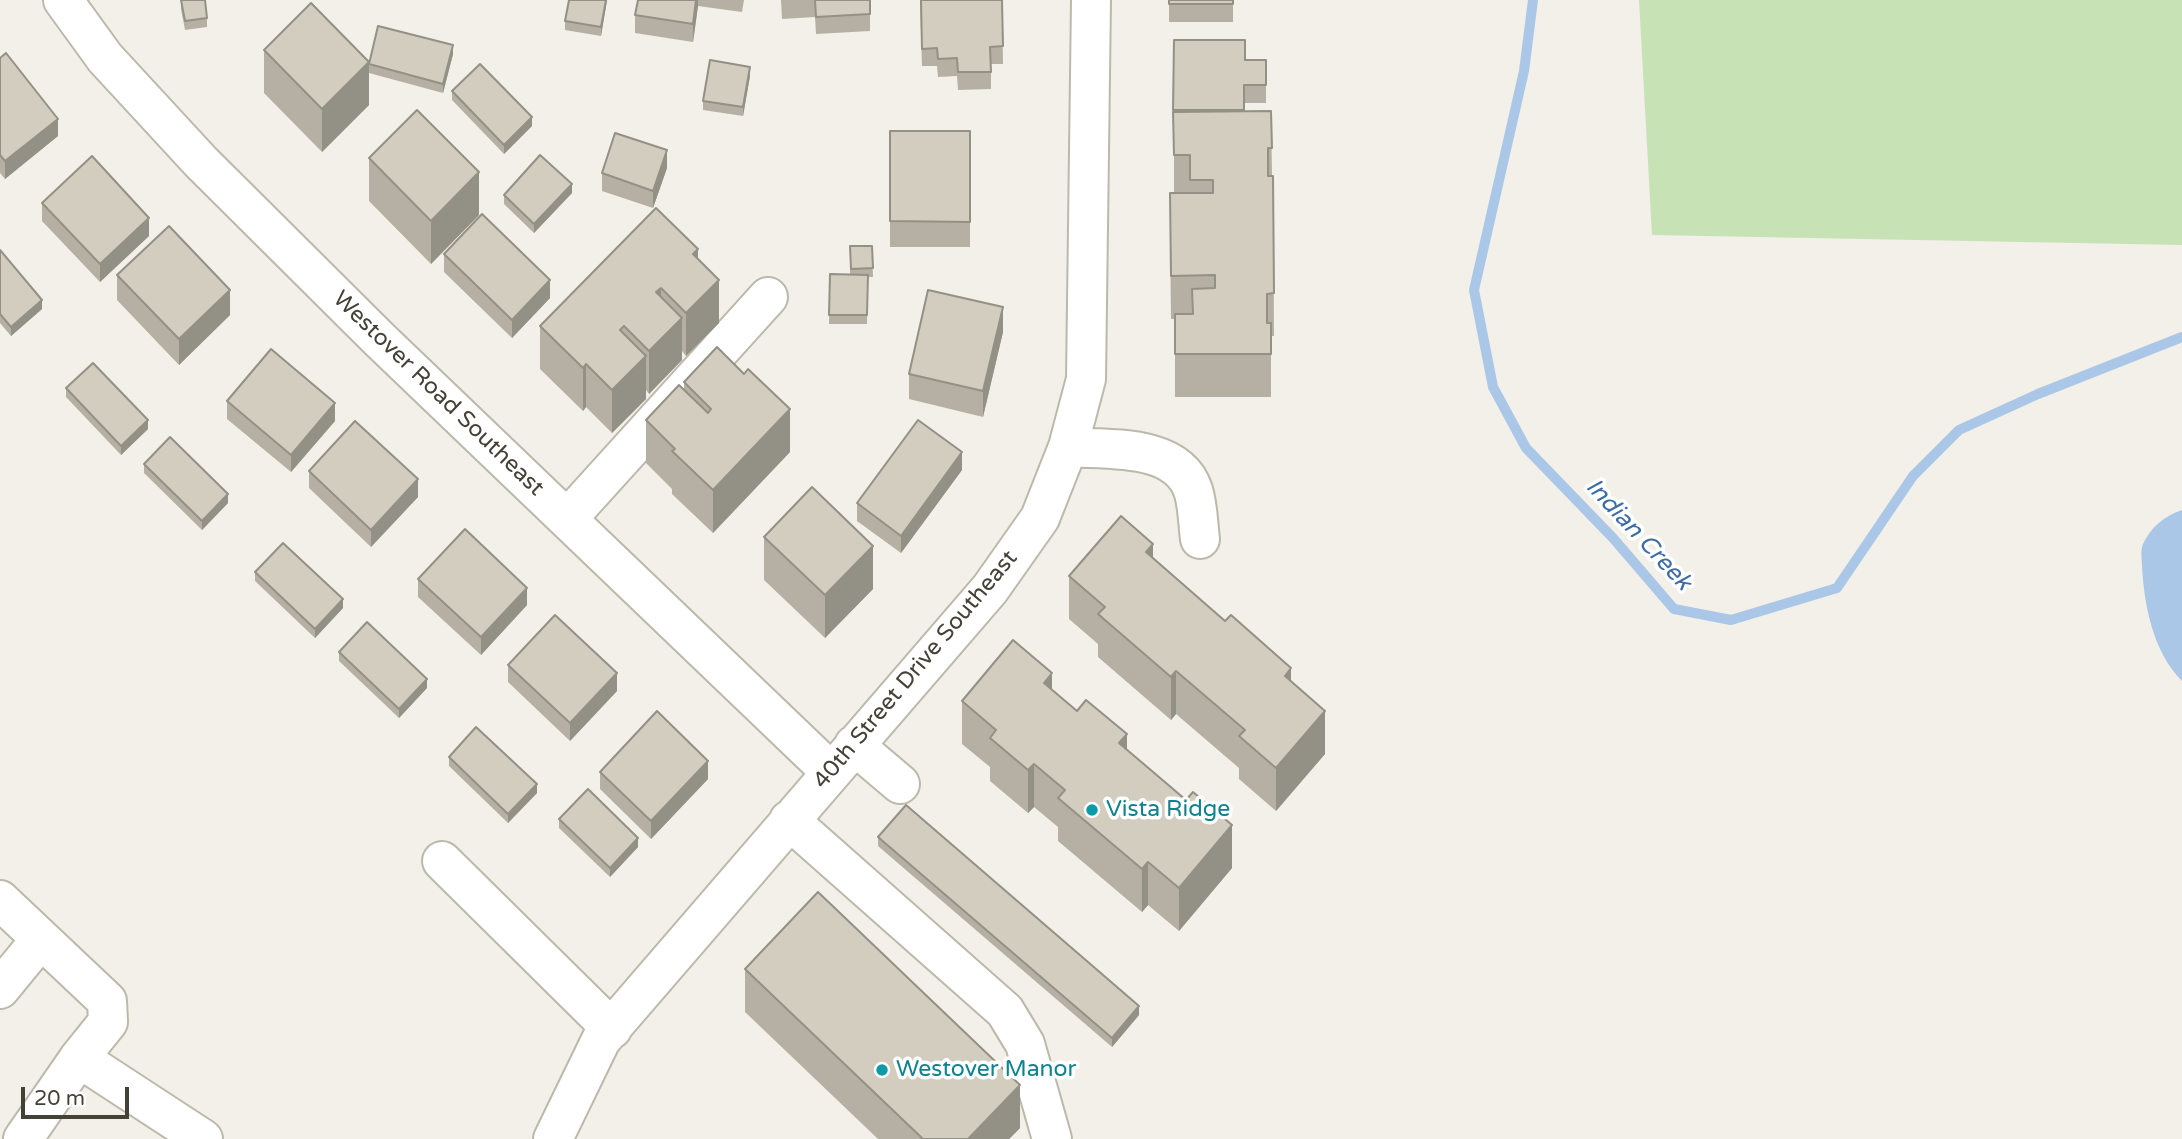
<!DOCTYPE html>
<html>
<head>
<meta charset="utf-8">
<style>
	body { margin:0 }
	#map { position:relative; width:2182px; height:1139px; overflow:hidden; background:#f2f0e8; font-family:"Varela Round",sans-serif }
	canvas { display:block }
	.scale { position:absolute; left:21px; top:1087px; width:108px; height:32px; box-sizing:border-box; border:4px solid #444137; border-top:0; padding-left:9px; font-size:21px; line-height:24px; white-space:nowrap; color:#444137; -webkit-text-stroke:5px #fff; paint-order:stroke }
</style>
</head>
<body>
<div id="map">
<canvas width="2182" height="1139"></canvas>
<div class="scale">20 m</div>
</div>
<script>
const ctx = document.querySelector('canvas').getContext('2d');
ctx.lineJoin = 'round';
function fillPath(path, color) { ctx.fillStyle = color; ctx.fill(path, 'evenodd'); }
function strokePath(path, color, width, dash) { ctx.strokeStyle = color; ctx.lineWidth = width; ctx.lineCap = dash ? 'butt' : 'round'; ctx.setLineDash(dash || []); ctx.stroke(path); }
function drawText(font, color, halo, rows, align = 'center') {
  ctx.font = font + ' "Varela Round",sans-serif'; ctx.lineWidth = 7; ctx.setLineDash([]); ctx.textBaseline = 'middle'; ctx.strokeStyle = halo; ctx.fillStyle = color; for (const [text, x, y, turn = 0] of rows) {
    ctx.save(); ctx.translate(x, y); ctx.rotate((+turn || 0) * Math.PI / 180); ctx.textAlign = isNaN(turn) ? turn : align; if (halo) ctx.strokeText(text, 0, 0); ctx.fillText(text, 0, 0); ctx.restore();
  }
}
fillPath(new Path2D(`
	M 1639,0 L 2182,0 L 2182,245 L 1652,235 Z`), '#c7e2b5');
fillPath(new Path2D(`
	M 2182,510 L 2182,681 C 2153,652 2144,605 2142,566 C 2142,559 2140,551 2143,544 C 2151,527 2164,516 2182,510 Z`), '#aac7e8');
strokePath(new Path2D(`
	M 1533,0 L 1524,71 L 1474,290 L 1493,387 L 1526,448 L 1613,538 L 1674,609 L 1731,620 L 1837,588 L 1913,476 L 1959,430 L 2038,394 L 2182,337`), '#aac7e8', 10);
const minor = new Path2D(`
	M 63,0 L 105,58 L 201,162 L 379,339 L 831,772
	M 1068,447 C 1108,450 1177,443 1193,490 C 1198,505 1198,524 1200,539
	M 567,519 L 768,297
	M 854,745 L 900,784
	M 789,820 L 1005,1011 L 1025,1044 L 1052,1139
	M 442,861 L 612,1029
	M 0,900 L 107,1001 L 108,1022 L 79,1058 L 23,1139
	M 0,989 L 41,939
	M 79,1058 L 203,1139
	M 553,1139 L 601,1040 L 990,589 L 1040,518 L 1068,447 L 1086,379 L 1091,0`);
strokePath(minor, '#bcb9ab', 42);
strokePath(minor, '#fff', 38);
fillPath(new Path2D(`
	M 181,0 L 207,18 L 207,27 L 185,30 L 181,9 Z
	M 607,0 L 601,36 L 565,30 L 565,21 Z
	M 638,0 L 744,0 L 742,12 L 698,6 L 693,42 L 635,33 L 635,15 Z
	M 781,0 L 870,0 L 870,31 L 816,34 L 815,17 L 782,19 Z
	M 920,0 L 1002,0 L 1003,64 L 991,64 L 991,89 L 958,90 L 957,76 L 938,77 L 937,66 L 922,66 Z
	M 1169,0 L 1233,0 L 1233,22 L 1169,22 Z
	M 1174,40 L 1245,60 L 1266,60 L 1266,103 L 1244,103 L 1244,111 L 1271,111 L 1272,176 L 1273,176 L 1274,336 L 1271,336 L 1271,397 L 1175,397 L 1175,319 L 1171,319 L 1170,236 L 1170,193 L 1174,193 Z
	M 264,50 L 369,62 L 453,54 L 443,93 L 369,73 L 369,105 L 322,152 L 264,93 Z
	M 0,58 L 58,136 L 5,179 L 0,173 Z
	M 750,76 L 743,116 L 703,110 L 703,101 Z
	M 452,91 L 532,126 L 504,154 L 452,100 Z
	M 890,131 L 970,131 L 970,247 L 890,247 Z
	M 369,158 L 479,215 L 431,264 L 369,201 Z
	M 667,168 L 653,208 L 602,191 L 602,173 Z
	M 572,193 L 534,233 L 504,204 L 504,195 Z
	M 42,203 L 149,236 L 100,282 L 42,221 Z
	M 850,246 L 872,246 L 873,277 L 868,277 L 867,324 L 829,324 L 830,274 L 850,274 Z
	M 0,250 L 42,309 L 11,336 L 0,323 Z
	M 444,254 L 550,298 L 512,338 L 444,272 Z
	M 698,259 L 719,323 L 686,356 L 682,351 L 682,360 L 649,394 L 646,390 L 646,399 L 612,433 L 586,407 L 583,411 L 540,369 L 540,326 Z
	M 117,275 L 230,315 L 179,365 L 117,300 Z
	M 1003,332 L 983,417 L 909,399 L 909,374 Z
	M 684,382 L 790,452 L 713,533 L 672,494 L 672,489 L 646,463 L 646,420 L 684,389 Z
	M 66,388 L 148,429 L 121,455 L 66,397 Z
	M 227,401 L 335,421 L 291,472 L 227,419 Z
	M 144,464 L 228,503 L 202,530 L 144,473 Z
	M 962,470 L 901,553 L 857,521 L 857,503 Z
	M 309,471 L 418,497 L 371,547 L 309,488 Z
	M 764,537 L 873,589 L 825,638 L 764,580 Z
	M 1153,559 L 1291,682 L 1325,754 L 1276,811 L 1239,779 L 1239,768 L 1176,714 L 1171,720 L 1098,657 L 1098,644 L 1069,619 L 1069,576 Z
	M 255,572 L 343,608 L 315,638 L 255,581 Z
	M 418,579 L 527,605 L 481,655 L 418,597 Z
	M 339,652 L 427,688 L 399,718 L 339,661 Z
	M 508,665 L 617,691 L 570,741 L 508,682 Z
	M 1052,690 L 1127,750 L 1232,868 L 1179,931 L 1148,905 L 1142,912 L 1058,841 L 1058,827 L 1034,807 L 1028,813 L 990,781 L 990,767 L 962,744 L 962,701 Z
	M 449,757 L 537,793 L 508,823 L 449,766 Z
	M 600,772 L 708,779 L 651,839 L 600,789 Z
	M 559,819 L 638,847 L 610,877 L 559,828 Z
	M 878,837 L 1139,1015 L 1112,1047 L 878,846 Z
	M 745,969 L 1020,1128 L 1009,1139 L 878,1139 L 745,1012 Z`), '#b5b0a3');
fillPath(new Path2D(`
	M 606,0 L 607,0 L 601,36 L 601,27 Z
	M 696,0 L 698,0 L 698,6 L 693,42 L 693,24 Z
	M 453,45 L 453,54 L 443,93 L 443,84 Z
	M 369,62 L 369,105 L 322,152 L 322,109 Z
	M 750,67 L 750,76 L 743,116 L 743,107 Z
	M 532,117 L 532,126 L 504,154 L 504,145 Z
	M 58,119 L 58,136 L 5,179 L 5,161 Z
	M 667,150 L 667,168 L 653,208 L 653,191 Z
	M 479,172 L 479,215 L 431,264 L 431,221 Z
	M 572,184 L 572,193 L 534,233 L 534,224 Z
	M 149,218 L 149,236 L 100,282 L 100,264 Z
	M 698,249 L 698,292 L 693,254 Z
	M 550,280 L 550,298 L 512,338 L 512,320 Z
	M 719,280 L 719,323 L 686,356 L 686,313 Z
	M 661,288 L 661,331 L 656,292 Z
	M 230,290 L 230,315 L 179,365 L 179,339 Z
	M 42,300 L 42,309 L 11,336 L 11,327 Z
	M 1003,307 L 1003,332 L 983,417 L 983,391 Z
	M 682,318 L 682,360 L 649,394 L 649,351 Z
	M 646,356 L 646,399 L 612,433 L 612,390 Z
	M 586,364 L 586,407 L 583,411 L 583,368 Z
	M 335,403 L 335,421 L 291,472 L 291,455 Z
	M 790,409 L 790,452 L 713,533 L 713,490 Z
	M 148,420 L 148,429 L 121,455 L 121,446 Z
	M 962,452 L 962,470 L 901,553 L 901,536 Z
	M 418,479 L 418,497 L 371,547 L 371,530 Z
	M 228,494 L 228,503 L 202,530 L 202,521 Z
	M 1153,544 L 1153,587 L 1146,552 Z
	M 873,546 L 873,589 L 825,638 L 825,595 Z
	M 527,588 L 527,605 L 481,655 L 481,637 Z
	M 343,599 L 343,608 L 315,638 L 315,629 Z
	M 1291,668 L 1291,711 L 1285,676 Z
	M 1176,671 L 1176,714 L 1171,720 L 1171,677 Z
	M 617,673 L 617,691 L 570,741 L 570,723 Z
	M 1052,673 L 1052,716 L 1044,683 Z
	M 427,679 L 427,688 L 399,718 L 399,709 Z
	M 1325,711 L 1325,754 L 1276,811 L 1276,768 Z
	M 1127,734 L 1127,777 L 1119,743 Z
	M 708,761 L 708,779 L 651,839 L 651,821 Z
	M 1034,764 L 1034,807 L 1028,813 L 1028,770 Z
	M 537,784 L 537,793 L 508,823 L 508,814 Z
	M 1232,825 L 1232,868 L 1179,931 L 1179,888 Z
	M 638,838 L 638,847 L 610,877 L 610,868 Z
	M 1148,862 L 1148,905 L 1142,912 L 1142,869 Z
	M 1139,1006 L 1139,1015 L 1112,1047 L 1112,1038 Z
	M 1020,1085 L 1020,1128 L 1009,1139 L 968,1139 Z`), '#939085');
const building = new Path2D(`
	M 181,0 L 205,0 L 207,18 L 185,21 Z
	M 569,0 L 606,0 L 601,27 L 565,21 Z
	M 638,0 L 696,0 L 693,24 L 635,15 Z
	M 815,0 L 870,0 L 870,14 L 816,17 Z
	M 921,0 L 1002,0 L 1003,46 L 990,47 L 991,72 L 958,72 L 957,58 L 938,59 L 937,48 L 922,49 Z
	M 1169,0 L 1233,0 L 1233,4 L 1169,4 Z
	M 311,3 L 369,62 L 322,109 L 264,50 Z
	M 378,26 L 453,45 L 443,84 L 369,64 Z
	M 1174,40 L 1245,40 L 1245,60 L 1266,60 L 1266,85 L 1244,85 L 1244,110 L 1173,110 Z
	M 6,53 L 58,119 L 5,161 L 0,155 L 0,58 Z
	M 710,60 L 750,67 L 743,107 L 703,101 Z
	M 480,64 L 532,117 L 504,145 L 452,91 Z
	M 417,110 L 479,172 L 431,221 L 369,158 Z
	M 1271,111 L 1272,148 L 1268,148 L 1268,176 L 1273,176 L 1274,293 L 1267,294 L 1267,323 L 1271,323 L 1271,354 L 1175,354 L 1175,314 L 1193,314 L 1192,289 L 1215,288 L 1215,275 L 1171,276 L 1170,193 L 1213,193 L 1213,180 L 1190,180 L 1190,155 L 1174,155 L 1173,112 Z
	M 890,131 L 970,131 L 970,222 L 890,221 Z
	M 615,133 L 667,150 L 653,191 L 602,173 Z
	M 540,155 L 572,184 L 534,224 L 504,195 Z
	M 92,156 L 149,218 L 100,264 L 42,203 Z
	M 656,208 L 698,249 L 693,254 L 719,280 L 686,313 L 661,288 L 656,292 L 682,318 L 649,351 L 624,326 L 620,330 L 646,356 L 612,390 L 586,364 L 583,368 L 540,326 Z
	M 482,214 L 550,280 L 512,320 L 444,254 Z
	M 169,226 L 230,290 L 179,339 L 117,275 Z
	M 850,246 L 872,246 L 873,268 L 851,269 Z
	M 0,250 L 42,300 L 11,327 L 0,314 Z
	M 830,274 L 868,275 L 867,315 L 829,315 Z
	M 928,290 L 1003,307 L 983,391 L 909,374 Z
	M 717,347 L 744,374 L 748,369 L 790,409 L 713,490 L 672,451 L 675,449 L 646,420 L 679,385 L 708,413 L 711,409 L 684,382 Z
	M 271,349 L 335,403 L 291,455 L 227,401 Z
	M 93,363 L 148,420 L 121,446 L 66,388 Z
	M 918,420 L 962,452 L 901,536 L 857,503 Z
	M 355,421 L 418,479 L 371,530 L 309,471 Z
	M 170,437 L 228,494 L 202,521 L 144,464 Z
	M 812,487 L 873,546 L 825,595 L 764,537 Z
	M 1121,516 L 1153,544 L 1146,552 L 1225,621 L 1231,615 L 1291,668 L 1285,676 L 1325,711 L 1276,768 L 1239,736 L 1245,730 L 1176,671 L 1171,677 L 1098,614 L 1105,607 L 1069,576 Z
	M 465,529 L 527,588 L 481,637 L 418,579 Z
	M 283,543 L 343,599 L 315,629 L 255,572 Z
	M 555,615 L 617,673 L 570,723 L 508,665 Z
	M 367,622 L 427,679 L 399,709 L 339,652 Z
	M 1013,640 L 1052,673 L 1044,683 L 1077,711 L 1086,700 L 1127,734 L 1119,743 L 1186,800 L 1193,792 L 1232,825 L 1179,888 L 1148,862 L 1142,869 L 1058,798 L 1065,790 L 1034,764 L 1028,770 L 990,738 L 996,730 L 962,701 Z
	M 657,711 L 708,761 L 651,821 L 600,772 Z
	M 476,727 L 537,784 L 508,814 L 449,757 Z
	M 588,789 L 638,838 L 610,868 L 559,819 Z
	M 906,805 L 1139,1006 L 1112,1038 L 878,837 Z
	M 818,892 L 1020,1085 L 968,1139 L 923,1139 L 745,969 Z`);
fillPath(building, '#d2cdbe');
strokePath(building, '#939085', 2);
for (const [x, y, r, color] of [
	[1092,810,7,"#0f9aa8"],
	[882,1070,7,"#0f9aa8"]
]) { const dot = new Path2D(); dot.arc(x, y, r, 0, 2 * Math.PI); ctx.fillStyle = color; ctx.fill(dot); strokePath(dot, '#fff', 2.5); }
drawText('23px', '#444137', '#fff', [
	["Westover Road Southeast",438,394,44],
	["40th Street Drive Southeast",916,670,-50]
]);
drawText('23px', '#0d838f', '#fff', [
	["Vista Ridge",1106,810],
	["Westover Manor",896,1070]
], 'left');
drawText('italic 24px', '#3c6ba5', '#fff', [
	["Indian Creek",1638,535,47]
]);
</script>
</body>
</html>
